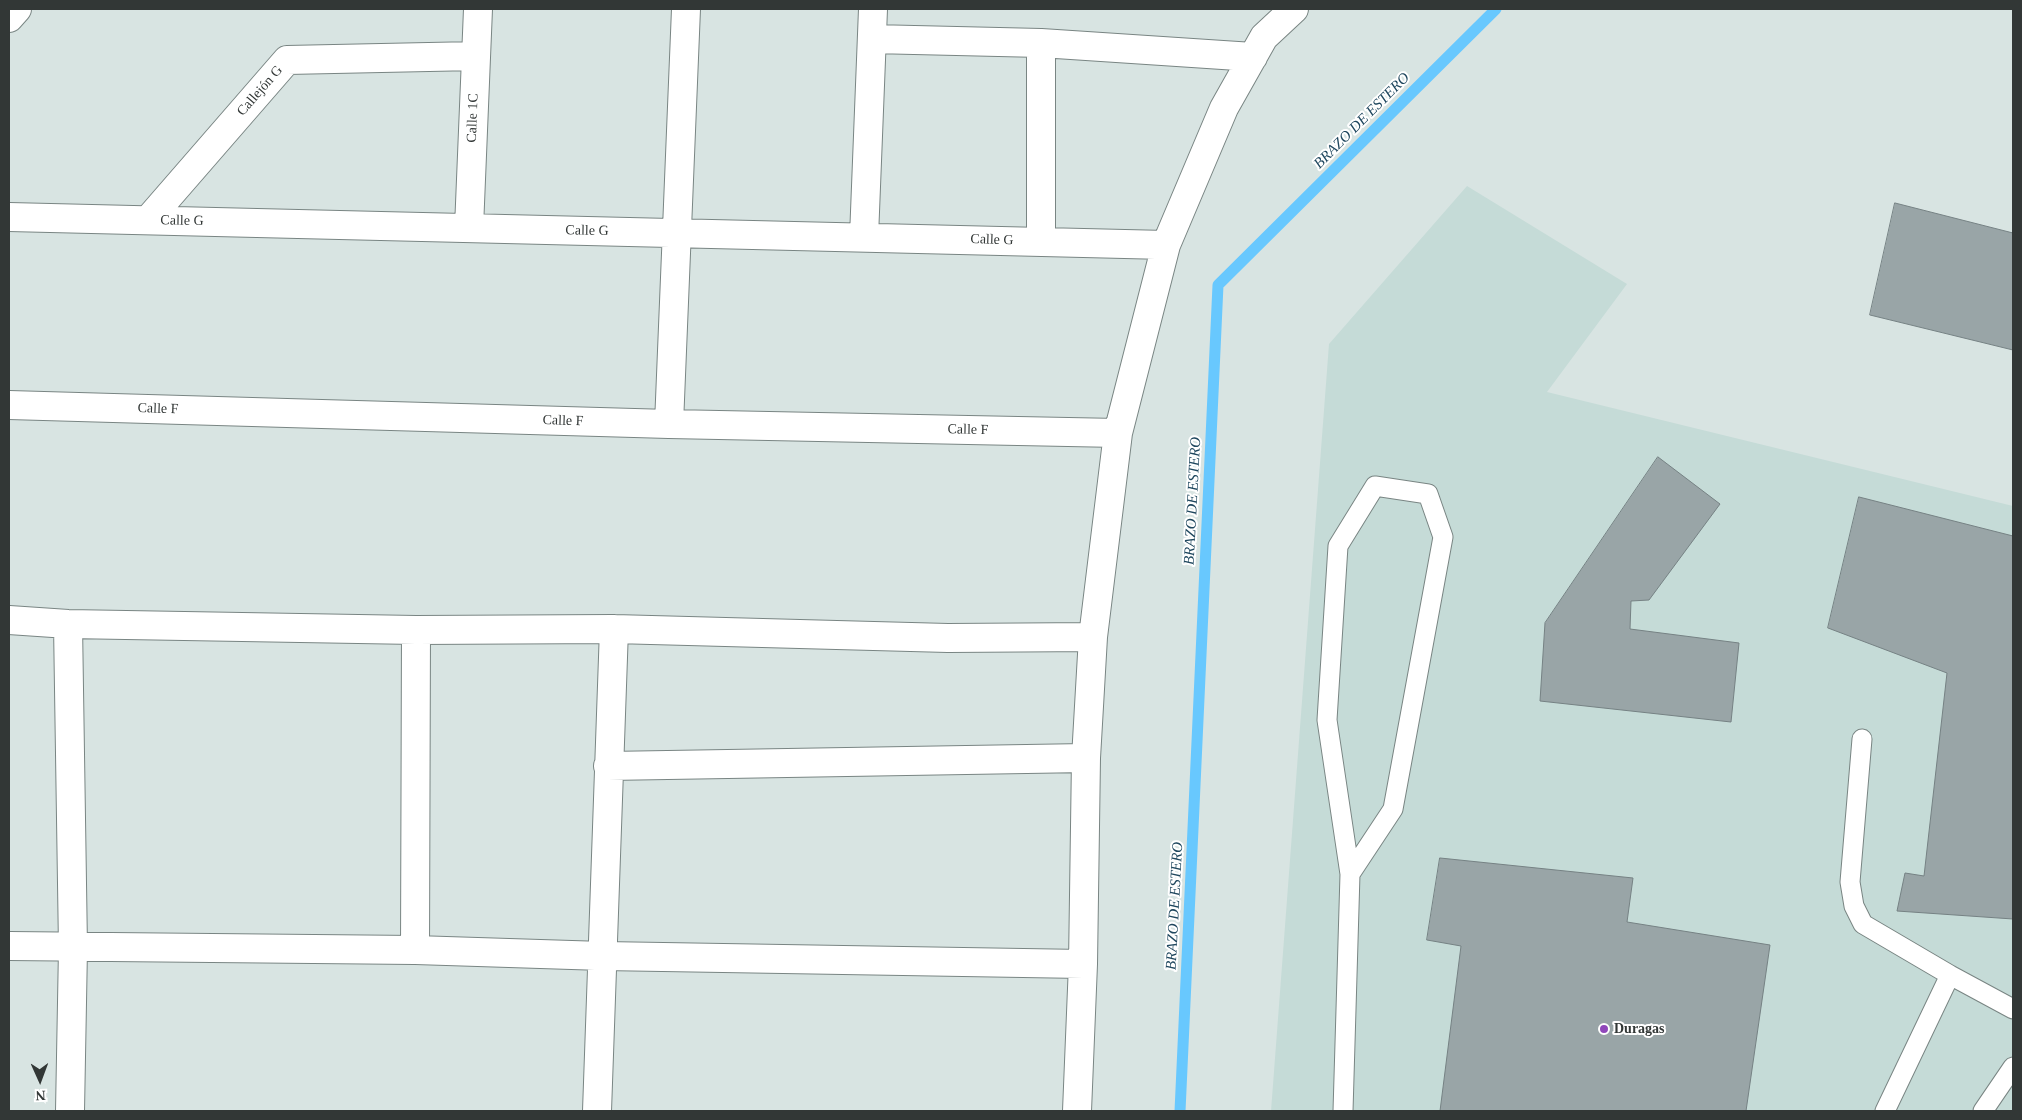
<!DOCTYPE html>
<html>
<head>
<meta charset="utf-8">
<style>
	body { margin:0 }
	#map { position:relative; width:2022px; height:1120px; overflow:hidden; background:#d8e4e2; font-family:Georgia,serif }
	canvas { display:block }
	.frame { position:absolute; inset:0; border:10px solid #323736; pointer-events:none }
	.north { position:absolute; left:15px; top:1055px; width:50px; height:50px; -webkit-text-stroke:4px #fff; paint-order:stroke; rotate:178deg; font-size:14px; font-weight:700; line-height:20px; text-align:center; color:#323736 }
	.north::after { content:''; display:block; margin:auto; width:18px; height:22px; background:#323736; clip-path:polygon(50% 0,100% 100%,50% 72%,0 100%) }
</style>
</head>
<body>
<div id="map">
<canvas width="2022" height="1120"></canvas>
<div class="frame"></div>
<div class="north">N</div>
</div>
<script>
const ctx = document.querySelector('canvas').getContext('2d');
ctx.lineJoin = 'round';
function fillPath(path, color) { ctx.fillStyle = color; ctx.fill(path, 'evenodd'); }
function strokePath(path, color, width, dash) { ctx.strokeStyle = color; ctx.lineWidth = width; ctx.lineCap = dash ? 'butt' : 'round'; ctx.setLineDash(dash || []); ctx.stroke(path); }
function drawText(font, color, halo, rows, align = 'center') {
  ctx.font = font + ' Georgia,serif'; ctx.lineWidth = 4; ctx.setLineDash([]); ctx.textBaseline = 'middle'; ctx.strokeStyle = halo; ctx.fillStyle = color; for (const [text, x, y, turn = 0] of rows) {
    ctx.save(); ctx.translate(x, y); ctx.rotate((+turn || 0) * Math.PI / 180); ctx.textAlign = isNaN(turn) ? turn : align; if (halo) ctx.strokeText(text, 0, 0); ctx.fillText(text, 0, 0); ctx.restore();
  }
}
fillPath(new Path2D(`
	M 1467,186 L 1627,284 L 1547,392 L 2013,506 L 2013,1111 L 1271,1111 L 1329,344 Z`), '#c5dbd7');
strokePath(new Path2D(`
	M 1180,1111 L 1218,285 L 1496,9`), '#68c8fe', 11);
const building = new Path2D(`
	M 1895,203 L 2013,233 L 2013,350 L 1870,315 Z
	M 1658,457 L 1720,504 L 1649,600 L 1631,601 L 1630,629 L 1739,643 L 1731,722 L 1540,701 L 1545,623 Z
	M 1859,497 L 2013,536 L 2013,919 L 1897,911 L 1905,873 L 1924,876 L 1947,673 L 1828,628 Z
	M 1440,858 L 1633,878 L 1627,922 L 1770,945 L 1746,1111 L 1440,1111 L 1461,946 L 1427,940 Z`);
fillPath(building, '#99a5a7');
strokePath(building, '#768284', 1);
const service = new Path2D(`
	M 1862,739 L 1850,882 L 1854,906 L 1863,924 L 1950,975 L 2013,1009
	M 1343,1111 L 1350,874 L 1327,720 L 1338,546 L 1375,486 L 1428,494 L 1443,537 L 1393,809 L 1350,874
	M 1885,1111 L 1950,975
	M 1983,1111 L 2013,1067`);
const minor = new Path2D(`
	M 9,18 L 17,9
	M 872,39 L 1041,43 L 1253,57
	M 9,217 L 1166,245
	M 148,220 L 287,60 L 476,56
	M 469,228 L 478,9
	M 864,237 L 873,9
	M 1041,242 L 1041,43
	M 9,405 L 669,424 L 1118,433
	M 669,424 L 686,9
	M 9,620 L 68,624 L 416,630 L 614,629 L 948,638 L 1093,637
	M 68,624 L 73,948 L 70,1111
	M 608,766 L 1086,758
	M 9,946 L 415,950 L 603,956 L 1083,964
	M 415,950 L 416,630
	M 597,1111 L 614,629
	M 1077,1111 L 1083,964 L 1086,758 L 1093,637 L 1118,433 L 1166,245 L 1224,108 L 1264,37 L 1294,9`);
strokePath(service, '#798583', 21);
strokePath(minor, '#798583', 30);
strokePath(service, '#fff', 19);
strokePath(minor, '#fff', 28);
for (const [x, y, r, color] of [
	[1604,1029,5,"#9047ba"]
]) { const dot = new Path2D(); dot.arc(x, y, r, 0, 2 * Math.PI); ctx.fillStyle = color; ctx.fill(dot); strokePath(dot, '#fff', 2); }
drawText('14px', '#323736', '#fff', [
	["Callejón G",260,91,-49],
	["Calle 1C",473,118,-88],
	["Calle G",182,221,1],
	["Calle G",587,231,1],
	["Calle G",992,240,2],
	["Calle F",158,409,2],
	["Calle F",563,421,2],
	["Calle F",968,430,1]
]);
drawText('bold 14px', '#323736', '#fff', [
	["Duragas",1614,1029]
], 'left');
drawText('italic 15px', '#1f475e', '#fff', [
	["BRAZO DE ESTERO",1362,121,-45],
	["BRAZO DE ESTERO",1193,501,-87],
	["BRAZO DE ESTERO",1175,906,-87]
]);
</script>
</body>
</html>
